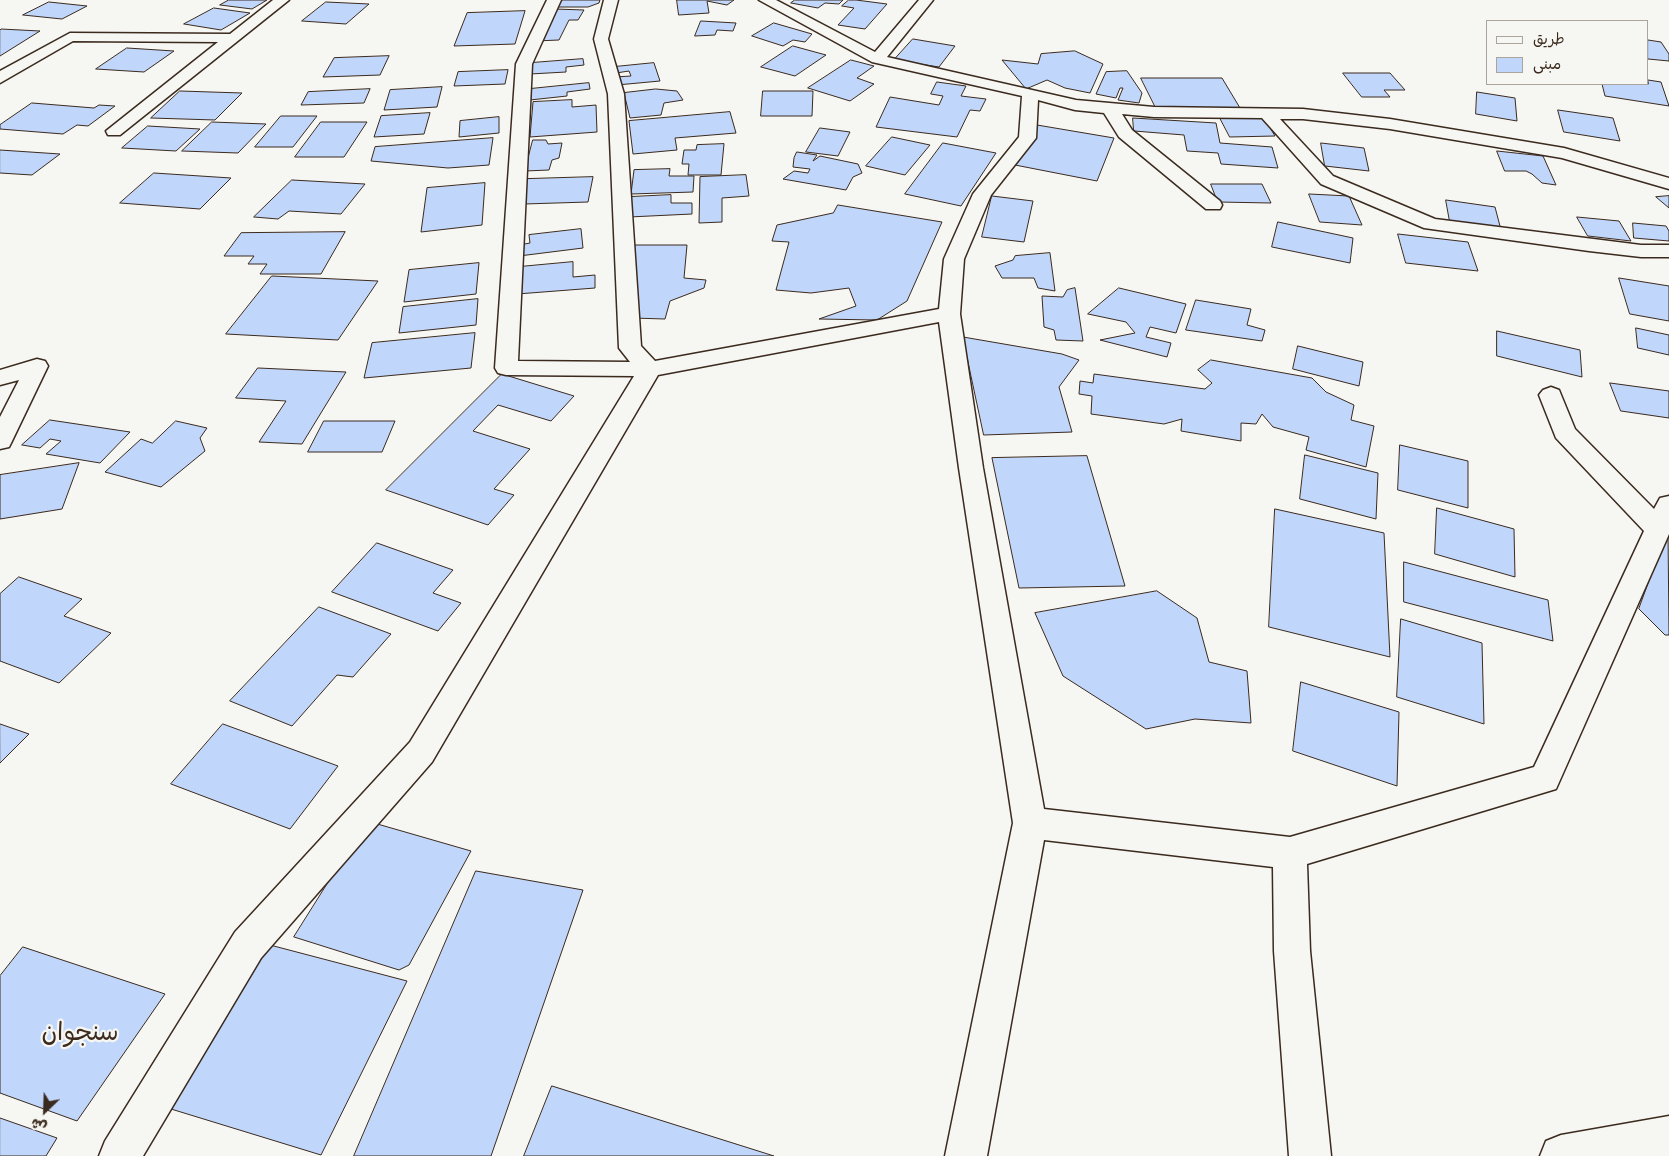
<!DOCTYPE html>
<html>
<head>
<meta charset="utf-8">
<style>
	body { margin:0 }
	#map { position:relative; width:1669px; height:1156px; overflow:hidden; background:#f6f6f2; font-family:"Comic Neue","Playpen Sans Arabic",sans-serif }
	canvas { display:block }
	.legend { position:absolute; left:1486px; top:20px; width:162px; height:65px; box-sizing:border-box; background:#f6f6f2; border:1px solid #aba49d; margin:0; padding:6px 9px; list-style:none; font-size:15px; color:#3b2a1e }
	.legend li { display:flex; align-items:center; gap:10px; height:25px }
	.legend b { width:25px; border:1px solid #aba49d }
	.north { position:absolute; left:20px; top:1086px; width:50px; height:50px; -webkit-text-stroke:4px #f6f6f2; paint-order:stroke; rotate:204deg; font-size:14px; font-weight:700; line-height:20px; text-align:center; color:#3b2a1e }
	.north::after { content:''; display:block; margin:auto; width:18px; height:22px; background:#3b2a1e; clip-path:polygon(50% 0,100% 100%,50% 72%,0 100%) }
</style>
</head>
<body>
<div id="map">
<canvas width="1669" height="1156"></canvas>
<ul class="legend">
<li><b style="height:6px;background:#f6f6f2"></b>طريق</li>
<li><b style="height:14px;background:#c0d6fb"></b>مبنى</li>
</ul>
<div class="north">ش</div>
</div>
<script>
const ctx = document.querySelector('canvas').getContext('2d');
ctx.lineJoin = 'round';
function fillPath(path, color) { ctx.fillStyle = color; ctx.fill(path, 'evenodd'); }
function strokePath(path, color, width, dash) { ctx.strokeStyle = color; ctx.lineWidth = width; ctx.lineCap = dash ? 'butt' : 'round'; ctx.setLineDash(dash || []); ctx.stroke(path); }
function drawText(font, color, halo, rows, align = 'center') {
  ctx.font = font + ' "Comic Neue","Playpen Sans Arabic",sans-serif'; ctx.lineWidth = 4.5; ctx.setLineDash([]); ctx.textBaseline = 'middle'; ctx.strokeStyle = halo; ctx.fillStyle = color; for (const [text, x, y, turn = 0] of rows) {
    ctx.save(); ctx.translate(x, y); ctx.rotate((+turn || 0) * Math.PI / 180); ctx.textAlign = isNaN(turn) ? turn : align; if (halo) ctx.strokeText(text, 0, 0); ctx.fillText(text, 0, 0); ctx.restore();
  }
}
const building = new Path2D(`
	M 229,0 L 267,0 L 252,9 L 220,5 Z
	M 559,0 L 600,0 L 599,3 L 588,7 L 556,7 Z
	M 677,0 L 734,0 L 727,5 L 707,1 L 709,13 L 679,15 Z
	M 795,0 L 843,0 L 839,4 L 825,3 L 818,8 L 791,3 Z
	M 849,0 L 856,0 L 887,4 L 865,29 L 838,25 L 854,8 L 842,6 Z
	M 49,2 L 87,6 L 62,19 L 23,15 Z
	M 326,2 L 369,4 L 346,24 L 302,21 Z
	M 214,8 L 250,13 L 221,30 L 184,24 Z
	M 555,9 L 584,10 L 578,20 L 569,20 L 559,40 L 535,41 Z
	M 525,11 L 515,44 L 454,46 L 467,13 Z
	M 701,21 L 736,23 L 733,31 L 717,30 L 715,35 L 695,36 Z
	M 774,23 L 812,34 L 805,42 L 793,40 L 783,46 L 752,36 Z
	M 0,30 L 1,29 L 40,31 L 0,56 Z
	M 913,39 L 955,46 L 939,67 L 894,60 Z
	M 1648,40 L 1661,42 L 1669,54 L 1669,61 L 1648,59 Z
	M 793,46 L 826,55 L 795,76 L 761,67 Z
	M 127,48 L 174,51 L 144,72 L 96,69 Z
	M 1075,51 L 1103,64 L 1090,93 L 1065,88 L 1047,80 L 1026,89 L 1002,60 L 1038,64 L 1041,54 Z
	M 389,56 L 380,75 L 323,77 L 334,58 Z
	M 583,59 L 584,65 L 566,67 L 566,72 L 530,74 L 531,63 Z
	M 851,60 L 874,66 L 857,78 L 874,84 L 850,101 L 808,88 Z
	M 654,63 L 660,81 L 617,85 L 615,77 L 631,76 L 629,71 L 616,73 L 614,67 Z
	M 508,70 L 505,84 L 454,86 L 458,72 Z
	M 1127,71 L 1142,93 L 1139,103 L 1118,100 L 1123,88 L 1120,88 L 1116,98 L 1096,94 L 1106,72 Z
	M 1343,73 L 1390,73 L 1405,90 L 1384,90 L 1390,97 L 1362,97 Z
	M 1141,78 L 1222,78 L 1240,108 L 1156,108 Z
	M 1648,80 L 1661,82 L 1669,106 L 1605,96 L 1602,84 L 1648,84 Z
	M 937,82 L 966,86 L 961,96 L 986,99 L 980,111 L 970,110 L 957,137 L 876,127 L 890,97 L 939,105 L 943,96 L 931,94 Z
	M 589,83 L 590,89 L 567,92 L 567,96 L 530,100 L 530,89 Z
	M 442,87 L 437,107 L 384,110 L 390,90 Z
	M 370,89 L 364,103 L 301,105 L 308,92 Z
	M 656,89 L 677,91 L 683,100 L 664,103 L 661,115 L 630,118 L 624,93 Z
	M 180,91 L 242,93 L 215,120 L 151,118 Z
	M 763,91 L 813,91 L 812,116 L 761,116 Z
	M 1477,92 L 1515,98 L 1517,121 L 1476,114 Z
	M 572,100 L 572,107 L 596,105 L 597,132 L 530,137 L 533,102 Z
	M 32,103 L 94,108 L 99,105 L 115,106 L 88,126 L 77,125 L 63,134 L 0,129 L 0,125 Z
	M 1558,110 L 1613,118 L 1620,141 L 1564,132 Z
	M 730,112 L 736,133 L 675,138 L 677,150 L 633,154 L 629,121 Z
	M 430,113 L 424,134 L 374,137 L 381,116 Z
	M 281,116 L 317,116 L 293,147 L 255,147 Z
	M 1219,116 L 1263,116 L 1275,136 L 1230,137 Z
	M 499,117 L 499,133 L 459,137 L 460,121 Z
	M 1133,118 L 1216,123 L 1220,143 L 1272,147 L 1278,168 L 1221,164 L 1218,153 L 1187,151 L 1184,135 L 1134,131 Z
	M 212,122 L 266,124 L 238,153 L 182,151 Z
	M 321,122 L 367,122 L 344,157 L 295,157 Z
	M 1037,125 L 1114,138 L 1097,181 L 1015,165 Z
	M 148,126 L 200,129 L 176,151 L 122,148 Z
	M 820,128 L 850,132 L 838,156 L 806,152 Z
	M 892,137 L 930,145 L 905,175 L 866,166 Z
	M 493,138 L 489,165 L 448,168 L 371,161 L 375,147 Z
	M 533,140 L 546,140 L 548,144 L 562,143 L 559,158 L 552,160 L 549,170 L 525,171 Z
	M 943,143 L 996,153 L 961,206 L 905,194 Z
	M 1321,143 L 1364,148 L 1369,171 L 1325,166 Z
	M 724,144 L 721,175 L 688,175 L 689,164 L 682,164 L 684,150 L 696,150 L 697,145 Z
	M 0,150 L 60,154 L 32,175 L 0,173 Z
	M 1497,151 L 1543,156 L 1556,185 L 1542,183 L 1532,174 L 1526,171 L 1505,171 Z
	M 797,152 L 817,155 L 813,161 L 820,156 L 858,164 L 862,173 L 853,177 L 846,190 L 783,179 L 794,171 L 808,173 L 810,169 L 793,167 L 794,158 Z
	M 670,169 L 669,176 L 694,176 L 693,192 L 631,194 L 634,170 Z
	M 154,173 L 231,178 L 200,209 L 120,203 Z
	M 746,175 L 749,196 L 722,198 L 722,222 L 699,223 L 700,177 Z
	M 593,177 L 588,202 L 524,204 L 527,179 Z
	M 292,180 L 365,184 L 341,214 L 289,211 L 278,219 L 254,217 Z
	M 485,183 L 482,225 L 421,232 L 427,188 Z
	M 1211,184 L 1262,184 L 1271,203 L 1218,202 Z
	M 1309,194 L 1349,196 L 1362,225 L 1320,222 Z
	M 671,195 L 671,203 L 692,203 L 692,214 L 629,217 L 630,197 Z
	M 992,196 L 1033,201 L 1024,242 L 982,237 Z
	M 1669,196 L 1669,208 L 1656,197 Z
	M 1446,200 L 1495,207 L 1501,230 L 1450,222 Z
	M 838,205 L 942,222 L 907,301 L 877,320 L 819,319 L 856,306 L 849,288 L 811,293 L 776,290 L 789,242 L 772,241 L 777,225 L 833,213 Z
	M 1577,217 L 1619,221 L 1631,241 L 1588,236 Z
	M 1278,222 L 1353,238 L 1350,263 L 1272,247 Z
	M 1633,223 L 1666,226 L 1669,231 L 1669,241 L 1634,238 Z
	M 581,229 L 583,248 L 519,256 L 519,245 L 530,243 L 529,235 Z
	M 345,232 L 321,274 L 260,274 L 267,264 L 248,264 L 254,256 L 224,256 L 241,233 Z
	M 1398,234 L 1468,242 L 1478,271 L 1406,263 Z
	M 635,245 L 687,245 L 684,278 L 706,280 L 704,288 L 670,301 L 665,319 L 632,318 Z
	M 1050,253 L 1055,291 L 1038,288 L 1034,278 L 1002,278 L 995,266 L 1013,260 L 1015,256 Z
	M 573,262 L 573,277 L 595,275 L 595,288 L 517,294 L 519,267 Z
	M 479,263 L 476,294 L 404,302 L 409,270 Z
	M 272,276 L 378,281 L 338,340 L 226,334 Z
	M 1619,278 L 1669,286 L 1669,321 L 1630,314 Z
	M 1075,288 L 1083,341 L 1056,340 L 1054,330 L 1044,327 L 1042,296 L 1063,297 L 1067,290 Z
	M 1119,288 L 1186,304 L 1176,333 L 1150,327 L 1146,337 L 1171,343 L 1167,357 L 1100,340 L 1135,333 L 1126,322 L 1088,314 Z
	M 478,299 L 476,325 L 399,333 L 403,307 Z
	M 1196,300 L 1251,309 L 1247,325 L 1265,330 L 1262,341 L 1186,330 Z
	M 1636,328 L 1669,335 L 1669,355 L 1638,348 Z
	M 1497,331 L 1580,350 L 1582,377 L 1497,356 Z
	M 475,333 L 471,368 L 364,378 L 372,343 Z
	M 963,337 L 1062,354 L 1079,360 L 1059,387 L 1072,432 L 984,435 Z
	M 1298,346 L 1363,362 L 1359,386 L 1293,369 Z
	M 1211,360 L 1312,378 L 1326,392 L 1354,405 L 1351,420 L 1374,426 L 1366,467 L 1306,450 L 1309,437 L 1273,427 L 1262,414 L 1256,424 L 1241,423 L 1241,441 L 1181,431 L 1182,419 L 1164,424 L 1091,414 L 1092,396 L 1079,394 L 1080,381 L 1093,383 L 1094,374 L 1205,389 L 1212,383 L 1198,370 Z
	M 258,368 L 346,372 L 302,444 L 259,442 L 286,401 L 236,398 Z
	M 502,374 L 574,396 L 551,421 L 498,405 L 473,431 L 530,449 L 494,489 L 514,495 L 488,525 L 386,490 Z
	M 1610,383 L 1669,391 L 1669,418 L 1621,411 Z
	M 50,420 L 130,432 L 100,463 L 46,454 L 61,441 L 50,439 L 40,448 L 22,445 Z
	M 176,421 L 207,428 L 200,438 L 205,451 L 161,487 L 105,472 L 141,439 L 152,443 Z
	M 324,421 L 395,421 L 382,452 L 308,452 Z
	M 1400,445 L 1468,461 L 1468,508 L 1398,490 Z
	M 1305,455 L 1378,473 L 1376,519 L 1300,499 Z
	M 1087,456 L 1125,586 L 1019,588 L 992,458 Z
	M 79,463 L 62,509 L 0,519 L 0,475 Z
	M 1437,508 L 1514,529 L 1515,577 L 1435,554 Z
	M 1275,509 L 1384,533 L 1390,657 L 1269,627 Z
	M 1668,529 L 1669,635 L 1665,635 L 1639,609 Z
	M 377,543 L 453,570 L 433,593 L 461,603 L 438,631 L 332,592 Z
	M 1404,562 L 1548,600 L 1553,641 L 1404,602 Z
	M 19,577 L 82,599 L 64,616 L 111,633 L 59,683 L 0,661 L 0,594 Z
	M 1157,591 L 1197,618 L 1209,662 L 1247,671 L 1251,723 L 1195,719 L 1146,729 L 1063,676 L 1035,613 Z
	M 319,607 L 391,634 L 353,677 L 337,675 L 292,726 L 230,701 Z
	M 1401,619 L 1482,643 L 1484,724 L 1397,697 Z
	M 1301,682 L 1399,712 L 1397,786 L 1293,751 Z
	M 0,724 L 29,734 L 0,763 Z
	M 223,724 L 338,766 L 290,829 L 171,784 Z
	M 367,821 L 471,851 L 409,965 L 399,970 L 294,937 Z
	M 476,871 L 583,890 L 491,1156 L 354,1156 Z
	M 270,945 L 407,981 L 321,1155 L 171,1109 Z
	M 23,947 L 165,994 L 77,1121 L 0,1093 L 0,976 Z
	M 552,1086 L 774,1156 L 524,1156 Z
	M 0,1118 L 57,1138 L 46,1156 L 0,1156 Z`);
fillPath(building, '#c0d6fb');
strokePath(building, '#3b2a1e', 1);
const minor = new Path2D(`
	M 273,0 L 289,0 L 120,135 L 108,135 L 106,131 L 218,42 L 73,41 L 0,83 L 0,71 L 70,33 L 230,34 Z
	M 547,0 L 561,0 L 532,64 L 518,361 L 630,362 L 619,348 L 608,94 L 594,39 L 604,0 L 618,0 L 608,39 L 624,94 L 641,346 L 655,361 L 939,309 L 944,259 L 973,194 L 1019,137 L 1022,96 L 872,62 L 759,0 L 776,0 L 875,52 L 919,0 L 933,0 L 887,57 L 1076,100 L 1154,107 L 1303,109 L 1390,119 L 1564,148 L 1669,178 L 1669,189 L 1562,158 L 1390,129 L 1303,119 L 1280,119 L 1333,176 L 1435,219 L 1641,245 L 1669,245 L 1669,257 L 1641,257 L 1589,251 L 1424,228 L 1321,184 L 1262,118 L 1154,117 L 1122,114 L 1132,130 L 1220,201 L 1222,205 L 1220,209 L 1206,209 L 1119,137 L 1104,113 L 1075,110 L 1038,100 L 1036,138 L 991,195 L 964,259 L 960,314 L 983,468 L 1044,809 L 1290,837 L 1534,767 L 1644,531 L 1556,438 L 1539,395 L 1543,390 L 1551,387 L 1559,390 L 1575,429 L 1654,509 L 1660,498 L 1669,496 L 1669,534 L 1556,789 L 1307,864 L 1310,951 L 1331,1156 L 1289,1156 L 1274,951 L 1273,867 L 1044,840 L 987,1156 L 945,1156 L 1013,823 L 959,468 L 939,322 L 658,375 L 432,762 L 261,958 L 143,1156 L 99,1156 L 105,1141 L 235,932 L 410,742 L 634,376 L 506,375 L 498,373 L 495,368 L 516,64 Z
	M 37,359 L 45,361 L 48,366 L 12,441 L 9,447 L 0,449 L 0,417 L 19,380 L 0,385 L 0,370 Z
	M 1669,1116 L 1669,1156 L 1540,1156 L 1546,1141 L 1561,1135 Z`);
strokePath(minor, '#3b2a1e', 3);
fillPath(minor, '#f6f6f2');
drawText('25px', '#3b2a1e', '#f6f6f2', [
	["سنجوان",80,1033]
]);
</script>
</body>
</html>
